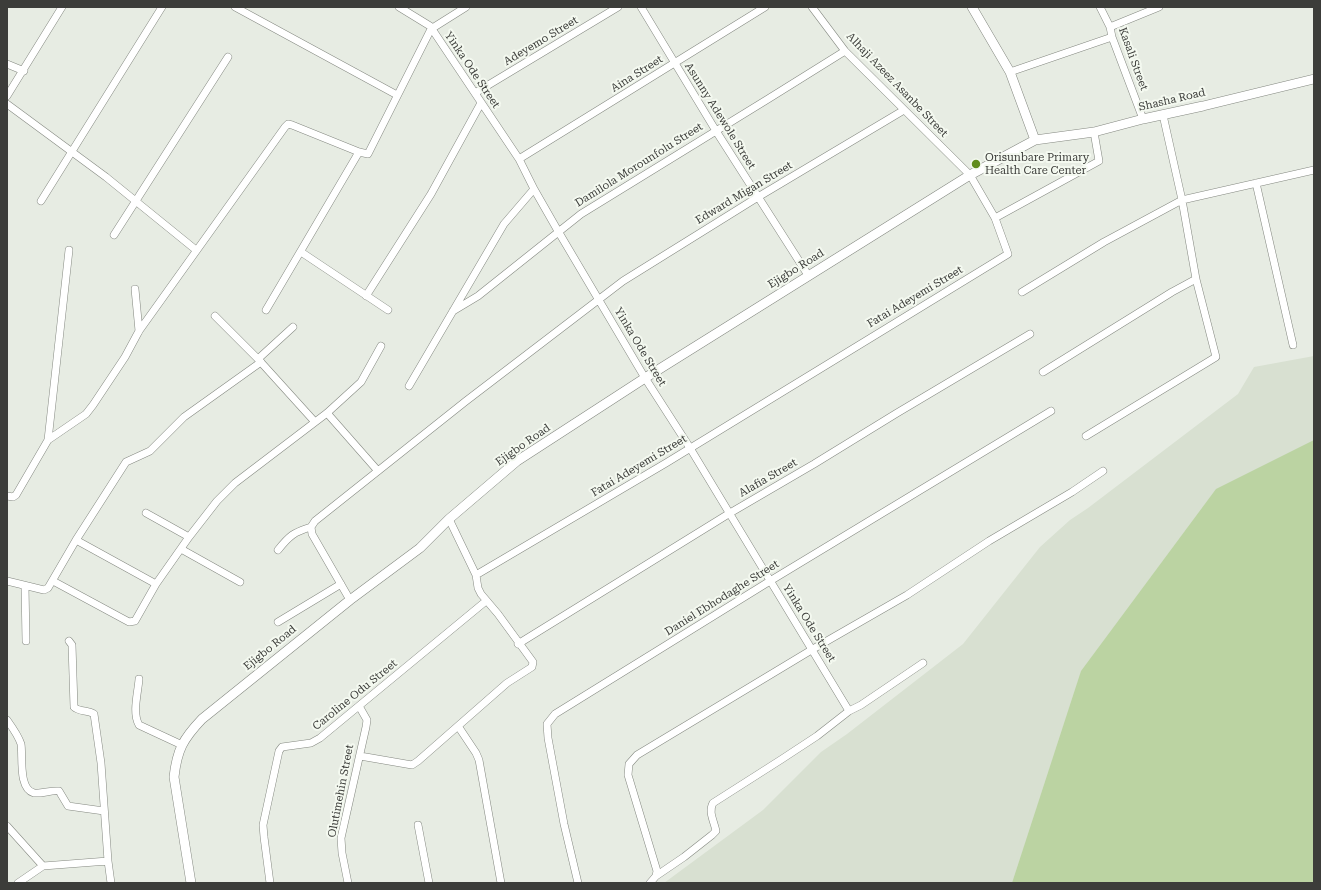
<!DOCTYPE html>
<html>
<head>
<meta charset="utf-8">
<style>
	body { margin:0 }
	#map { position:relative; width:1321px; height:890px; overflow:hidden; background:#e7ece3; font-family:"Roboto Serif",serif }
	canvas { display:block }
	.frame { position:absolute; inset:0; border:8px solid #3c3d3a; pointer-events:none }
</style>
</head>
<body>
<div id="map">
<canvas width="1321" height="890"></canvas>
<div class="frame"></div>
</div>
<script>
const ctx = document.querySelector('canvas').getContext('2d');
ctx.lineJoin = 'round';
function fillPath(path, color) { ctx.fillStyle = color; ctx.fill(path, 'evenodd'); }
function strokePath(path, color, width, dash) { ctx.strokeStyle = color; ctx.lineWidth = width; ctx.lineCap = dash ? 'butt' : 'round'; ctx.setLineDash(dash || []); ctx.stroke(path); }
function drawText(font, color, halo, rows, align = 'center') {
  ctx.font = font + ' "Roboto Serif",serif'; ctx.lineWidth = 4; ctx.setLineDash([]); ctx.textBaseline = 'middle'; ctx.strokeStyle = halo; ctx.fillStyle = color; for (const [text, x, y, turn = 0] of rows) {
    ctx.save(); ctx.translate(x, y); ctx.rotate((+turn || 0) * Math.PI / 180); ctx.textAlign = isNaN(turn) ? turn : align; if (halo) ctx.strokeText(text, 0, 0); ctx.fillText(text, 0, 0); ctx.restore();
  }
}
fillPath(new Path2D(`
	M 1314,356 L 1314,883 L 664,883 L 763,810 L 821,752 L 847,734 L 963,644 L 1040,547 L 1070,520 L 1088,508 L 1238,394 L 1254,367 Z`), '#d8e0d1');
fillPath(new Path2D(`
	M 1314,440 L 1314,883 L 1012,883 L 1081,671 L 1216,489 Z`), '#bbd3a2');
const minor = new Path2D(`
	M 235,7 L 397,95
	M 399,7 L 430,26 L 519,159 L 534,189 L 558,231 L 645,378 L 690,448 L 849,711
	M 641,7 L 716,131 L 808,275
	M 1100,7 L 1110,27 L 1112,37 L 1143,119
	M 1110,27 L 1159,7
	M 7,64 L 24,71
	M 1010,72 L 1112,37
	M 475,93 L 618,7
	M 7,96 L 62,7
	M 7,104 L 106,177 L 196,250
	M 519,159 L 765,7
	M 1256,183 L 1293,345
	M 41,201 L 162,7
	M 995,218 L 1099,161 L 1094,132
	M 114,235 L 228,57
	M 301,252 L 388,310
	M 135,289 L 139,331
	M 1022,292 L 1104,242 L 1182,200 L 1314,170
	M 366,296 L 431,194 L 481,103
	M 266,310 L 359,152
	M 453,311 L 478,296 L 581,214 L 768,99 L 845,51
	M 215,316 L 258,359 L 315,422
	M 258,359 L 293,327
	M 1043,372 L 1172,292 L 1196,279
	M 409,386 L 504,224 L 534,189
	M 327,413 L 378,471
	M 1086,436 L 1216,357 L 1196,279 L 1182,200 L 1163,115
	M 48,440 L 86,414 L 93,405 L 125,357 L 139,331 L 285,127 L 288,124 L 292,125 L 359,152 L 368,154 L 431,29 L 466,7
	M 7,496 L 13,497 L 16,495 L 48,440 L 69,250
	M 146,513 L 189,537
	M 76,540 L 156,584
	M 181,549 L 240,582
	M 278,550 C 289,536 294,532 311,527
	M 476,575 L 666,463 L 1008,254 L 995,218 L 970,175 L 845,51 L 812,7
	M 7,581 L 44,590 L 48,588 L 76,540 L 126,462 L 150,451 L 184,417 L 261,362
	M 53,581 L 129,622 L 135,621 L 156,584 L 189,537 L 217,501 L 235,483 L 327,413 L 361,382 L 381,346
	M 25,586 L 26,641
	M 350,600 L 312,534 L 311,527 L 315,521 L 466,401 L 623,281 L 758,197 L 904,110
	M 278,622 L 341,584
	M 69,641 L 72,645 L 74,707 C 79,712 88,710 94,714 L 101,763 L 108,861 L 111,883
	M 518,644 L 730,513 L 814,464 L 897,413 L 1030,334
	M 139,679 C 138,693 132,713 139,725 L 182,745
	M 7,720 C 12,727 18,735 21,744 C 23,756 18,789 34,793 C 42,794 51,790 59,791 L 68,806 L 104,811
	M 458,726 L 476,753 L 479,760 L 501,883
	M 360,756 L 412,765 L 418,761 L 507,683 L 532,667 L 533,662 L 498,614 L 481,594 L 478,588 L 476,575 L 449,519
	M 418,825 L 429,883
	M 7,826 L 43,866
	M 656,876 L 684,857 L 712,835 L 716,831 C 714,821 708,812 713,803 L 782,759 L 817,736 L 849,711 L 861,705 L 923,663
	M 18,883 L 43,866 L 108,861
	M 270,883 L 264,837 L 263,825 L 279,751 L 282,747 L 311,743 L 320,738 L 486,601
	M 348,883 L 342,853 L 341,838 L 366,727 L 367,720 L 359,706
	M 578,883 L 564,824 L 548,738 L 547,724 L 555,714 L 770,581 L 1051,411
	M 650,883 L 656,876 L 657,871 L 628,775 L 629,764 L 637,755 L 813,649 L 907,595 L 989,541 L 1072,492 L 1103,471`);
const tertiary = new Path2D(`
	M 972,7 L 1010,72 L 1035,140
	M 191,883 L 174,777 C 177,750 183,739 202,719 L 350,600 L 420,548 L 449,519 L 517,461 L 645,378 L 970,175 L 1035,140 L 1094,132 L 1143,119 L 1203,106 L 1314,79`);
strokePath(minor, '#848880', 8);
strokePath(tertiary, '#848880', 10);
strokePath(minor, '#fff', 7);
strokePath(tertiary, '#fff', 9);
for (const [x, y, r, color] of [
	[976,164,5,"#618c1d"]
]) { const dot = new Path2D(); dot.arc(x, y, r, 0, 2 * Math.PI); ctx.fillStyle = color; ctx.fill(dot); strokePath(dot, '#f4f9f0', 1.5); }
drawText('11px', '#3c3d3a', '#f4f9f0', [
	["Adeyemo Street",541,41,-31],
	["Kasali Street",1133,59,70],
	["Yinka Ode Street",472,70,56],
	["Aina Street",637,74,-32],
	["Alhaji Azeez Asanbe Street",897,85,46],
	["Shasha Road",1172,100,-13],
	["Asunny Adewole Street",720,116,58],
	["Damilola Morounfolu Street",639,165,-32],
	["Edward Migan Street",744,193,-31],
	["Ejigbo Road",796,269,-32],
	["Fatai Adeyemi Street",915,297,-31],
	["Yinka Ode Street",640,347,59],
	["Ejigbo Road",523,445,-35],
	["Fatai Adeyemi Street",639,466,-31],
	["Alafia Street",768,478,-30],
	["Daniel Ebhodaghe Street",722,598,-32],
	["Yinka Ode Street",809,623,58],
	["Ejigbo Road",270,648,-39],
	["Caroline Odu Street",355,695,-39],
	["Olutimehin Street",341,791,-79]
]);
drawText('11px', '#3c3d3a', '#f4f9f0', [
	["Orisunbare Primary",985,158],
	["Health Care Center",985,171]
], 'left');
</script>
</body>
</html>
